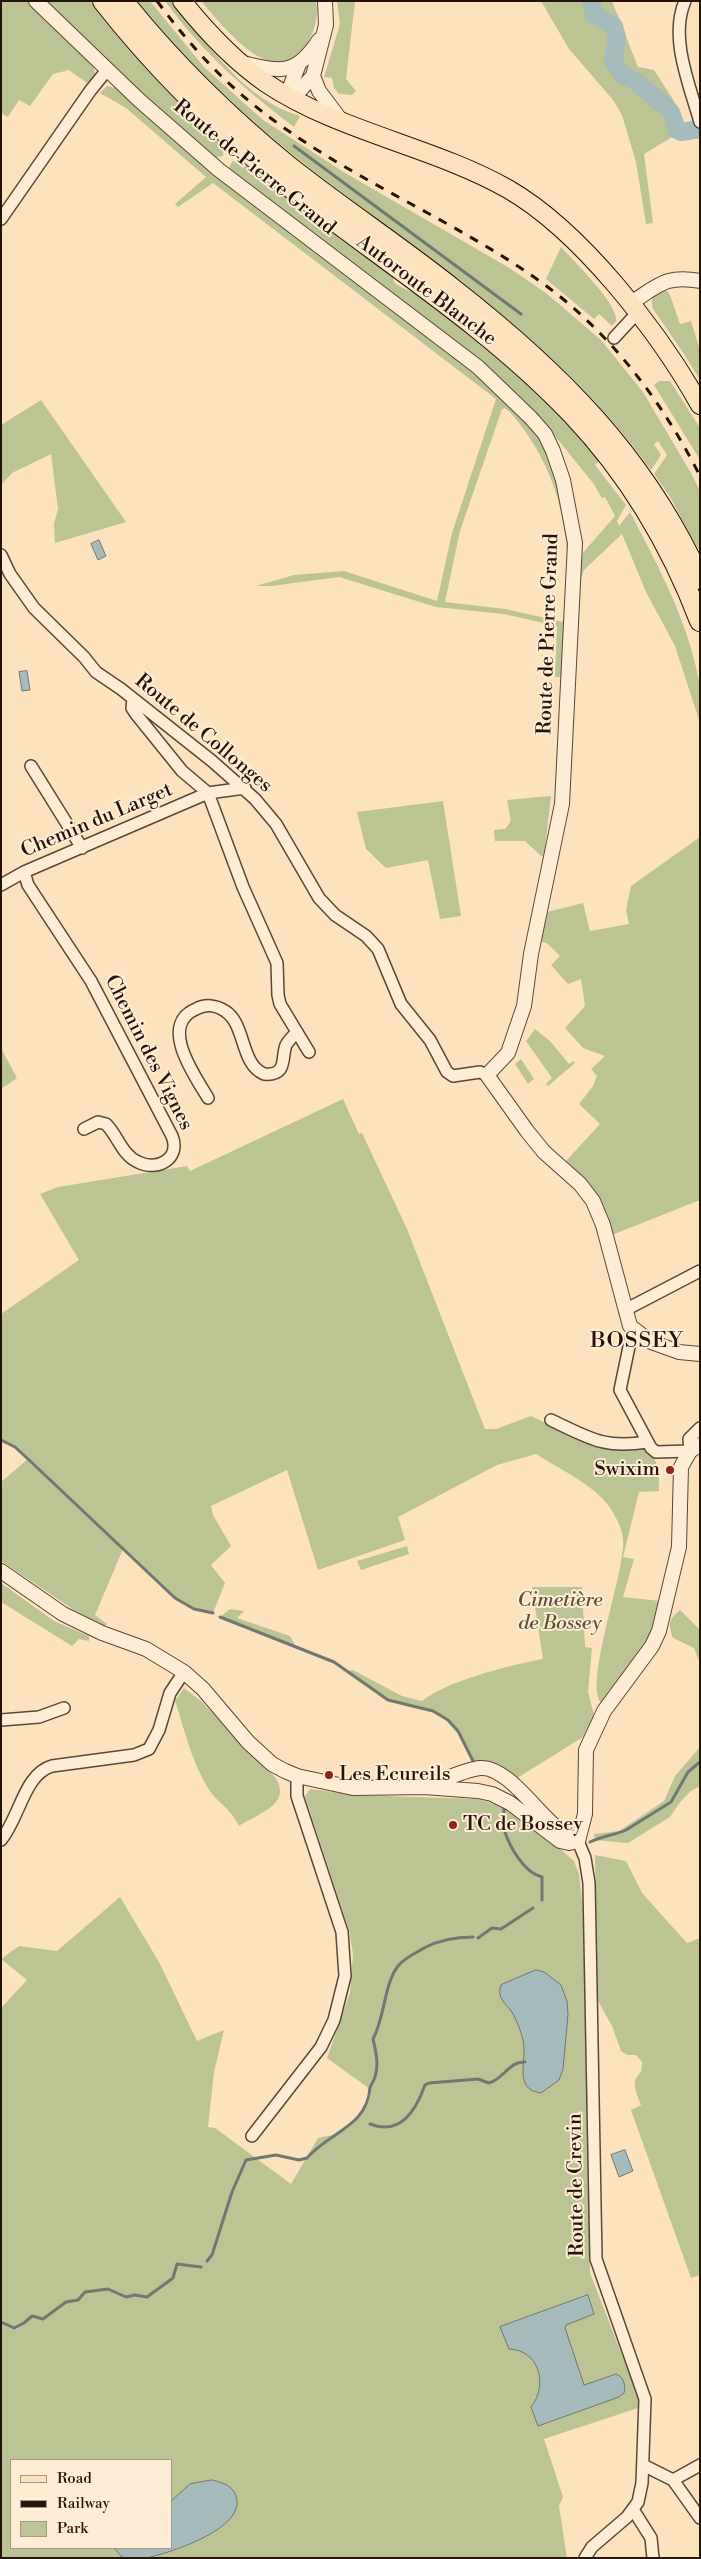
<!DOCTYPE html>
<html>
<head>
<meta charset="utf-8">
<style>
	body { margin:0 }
	#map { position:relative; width:701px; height:2559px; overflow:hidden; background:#fde3bd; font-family:"Libre Bodoni",serif }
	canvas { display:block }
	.frame { position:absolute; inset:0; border:2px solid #241409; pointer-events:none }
	.legend { position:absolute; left:10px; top:2459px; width:162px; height:90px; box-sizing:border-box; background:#feedd4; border:1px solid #a79683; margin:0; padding:6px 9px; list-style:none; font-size:15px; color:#241409 }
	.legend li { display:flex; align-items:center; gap:10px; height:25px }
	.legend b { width:25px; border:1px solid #a79683 }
</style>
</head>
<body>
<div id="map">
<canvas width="701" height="2559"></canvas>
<div class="frame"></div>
<ul class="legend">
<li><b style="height:6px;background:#fde3bd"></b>Road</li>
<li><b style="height:6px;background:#241409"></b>Railway</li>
<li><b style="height:14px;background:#bdc493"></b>Park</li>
</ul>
</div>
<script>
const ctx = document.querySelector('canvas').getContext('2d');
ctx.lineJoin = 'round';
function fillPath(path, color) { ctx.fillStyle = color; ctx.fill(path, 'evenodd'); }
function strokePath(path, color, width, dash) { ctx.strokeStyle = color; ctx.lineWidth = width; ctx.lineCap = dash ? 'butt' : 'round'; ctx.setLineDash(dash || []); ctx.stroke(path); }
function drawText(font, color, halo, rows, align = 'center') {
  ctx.font = font + ' "Libre Bodoni",serif'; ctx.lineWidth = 4; ctx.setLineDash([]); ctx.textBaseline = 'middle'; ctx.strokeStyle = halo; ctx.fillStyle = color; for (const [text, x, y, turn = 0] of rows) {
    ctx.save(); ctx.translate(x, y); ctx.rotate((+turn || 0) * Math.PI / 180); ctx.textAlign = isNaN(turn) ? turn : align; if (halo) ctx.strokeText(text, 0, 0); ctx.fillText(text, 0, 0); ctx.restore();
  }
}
fillPath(new Path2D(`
	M 1,1 L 28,1 L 93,66 L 95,73 L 94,78 L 87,83 L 69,70 L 53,74 L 30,106 L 19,100 L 8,117 L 1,113 Z
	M 46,1 L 90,1 L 147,69 L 224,145 L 223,156 L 214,158 L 131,84 Z
	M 137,1 L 150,1 L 204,67 L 263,120 L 342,171 L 511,269 L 546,293 L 601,340 L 643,392 L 691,473 L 700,491 L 700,552 L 669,495 L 654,474 L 667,455 L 658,441 L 654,444 L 661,455 L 651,470 C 555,335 414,252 287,150 C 232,105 183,56 137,1 Z
	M 165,1 L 172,1 C 207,43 244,100 300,116 L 294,127 C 245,90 201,51 165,1 Z
	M 201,1 L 316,1 C 319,19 314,34 304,48 C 274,93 222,25 201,1 Z
	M 337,1 L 355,1 L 346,79 L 356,91 L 352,95 L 339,94 L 334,88 L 332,78 L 324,77 L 340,24 Z
	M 541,1 L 612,1 L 638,67 L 654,70 L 674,101 L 685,124 L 697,123 L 699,136 L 674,136 L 644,154 L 653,223 L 646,224 L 636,162 L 622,115 L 613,100 L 569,49 Z
	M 107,86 L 116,88 L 448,349 L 514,406 L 544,443 L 558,482 L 569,543 L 562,677 L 555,677 L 557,626 L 504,614 L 436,607 L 339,577 L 272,586 L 256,586 L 294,575 L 344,571 L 437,601 L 452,533 L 496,399 L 213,183 L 178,207 L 175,204 L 206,177 L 126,108 L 100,93 ZM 505,408 C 514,415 520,424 527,434 C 565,489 575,558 563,622 L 505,609 L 445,602 L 460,531 L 502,409 Z
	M 233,161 L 246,164 L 393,276 L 394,282 C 403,290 411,290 420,296 C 487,341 548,399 599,461 L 595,465 L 626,505 L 617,521 L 619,526 L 630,512 C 658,566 688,621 699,681 C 701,694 700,710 700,723 L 675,646 L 646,592 L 622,534 L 584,570 L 578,587 L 581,555 L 615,516 L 605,497 L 602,498 L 593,483 L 546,425 L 229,170 L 230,165 Z
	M 561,247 C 572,259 620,306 616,321 L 612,326 L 599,314 L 594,319 L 546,279 Z
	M 665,288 L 670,295 L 680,324 L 691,321 L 700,350 L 700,380 L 682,351 L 653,309 C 649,297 656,294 665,288 Z
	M 659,381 L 670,381 L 700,428 L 700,460 L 654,385 Z
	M 41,400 L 126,522 L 55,543 L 54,524 L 58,509 L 51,454 L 12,473 L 1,485 L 1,425 Z
	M 551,796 L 544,856 L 541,856 L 525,841 L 495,841 L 494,830 L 505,829 L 511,821 L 507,800 Z
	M 443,801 L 461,916 L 440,919 L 428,860 L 386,868 L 366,849 L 357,812 Z
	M 700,837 L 700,1200 L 612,1235 C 602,1198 595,1187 566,1161 L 600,1124 L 579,1104 L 593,1086 L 597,1076 L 591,1069 L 605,1056 L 583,1048 L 565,1028 L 585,1006 L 581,979 L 568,984 L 551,965 L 560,956 L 548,944 L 540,941 L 547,912 L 583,903 L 590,931 L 629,924 L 626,910 L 631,886 Z
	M 535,1029 L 550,1041 L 569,1064 L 573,1061 L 575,1063 L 548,1086 L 546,1084 L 552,1078 L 526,1041 Z
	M 1,1048 L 17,1078 L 1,1089 Z
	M 521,1059 L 534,1079 L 528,1084 L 515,1064 Z
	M 343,1099 L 359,1134 L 362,1133 L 407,1229 L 485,1429 L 496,1429 L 531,1416 C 554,1426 578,1442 602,1448 C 615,1451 637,1442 648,1451 C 660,1461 659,1477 659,1491 L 639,1492 L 623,1557 L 634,1559 L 623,1597 L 661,1601 L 655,1625 L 647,1642 L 602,1704 C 582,1686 626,1572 623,1539 C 622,1527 615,1515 608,1505 C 591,1483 559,1469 536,1454 L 497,1465 L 398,1517 L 405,1540 L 318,1570 L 287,1470 L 211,1506 L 213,1515 L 231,1546 L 211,1565 L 225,1583 L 213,1613 L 194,1609 L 175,1598 L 123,1549 L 95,1615 L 107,1624 L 105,1626 L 74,1610 L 1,1561 L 1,1482 L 28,1459 L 15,1447 L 1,1440 L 1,1314 L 79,1260 L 40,1194 L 58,1187 L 187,1166 L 190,1171 Z
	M 407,1546 L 409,1554 L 361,1570 L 357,1561 Z
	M 1,1583 L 54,1621 L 89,1636 L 89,1641 L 79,1639 L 72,1646 L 1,1602 Z
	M 532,1587 L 582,1587 L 585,1647 L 592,1648 L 588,1692 L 594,1715 L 583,1737 L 514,1780 L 474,1763 L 462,1738 L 441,1715 L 419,1706 L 388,1700 L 348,1671 L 353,1670 L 402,1696 L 422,1701 C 447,1681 510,1665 543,1659 Z
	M 230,1609 L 244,1611 L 237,1618 L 290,1636 L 297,1648 L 285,1642 L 220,1617 Z
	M 680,1610 L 700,1630 L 700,1664 L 694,1648 L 673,1638 C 668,1624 668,1620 680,1610 Z
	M 184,1688 L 201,1701 L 274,1776 C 294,1803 260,1813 239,1826 C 229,1806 217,1803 208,1788 C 191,1761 185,1730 175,1701 Z
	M 700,1747 L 700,1786 L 691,1791 L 681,1801 L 670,1817 L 628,1843 L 595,1840 L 594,1834 L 619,1831 L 664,1801 L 675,1776 Z
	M 310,1789 L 355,1795 L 476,1799 C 513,1806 546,1836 574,1861 L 579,1874 L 584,1918 L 590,2273 L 639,2399 L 638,2408 L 544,2439 L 563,2497 L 559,2506 L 567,2558 L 1,2558 L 1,2008 L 27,1980 L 1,1959 L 19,1946 L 57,1951 L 120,1897 L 159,1962 L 197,2041 L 224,2030 L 214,2072 L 208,2127 L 215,2128 L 291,2184 L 318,2138 C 325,2136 332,2136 338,2134 C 353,2128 367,2110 371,2095 L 367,2087 L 327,2058 L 350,1993 L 353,1954 L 349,1930 L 305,1796 ZM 11,2460 L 171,2460 L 171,2548 L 11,2548 Z
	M 595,1855 L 626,1861 L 642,1893 L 687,1943 L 700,1938 L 700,2275 L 691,2278 L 631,2110 L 641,2105 C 636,2091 630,2082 641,2072 L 642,2062 L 636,2055 L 627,2055 L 621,2051 L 612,2026 L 598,2001 Z`), '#bdc493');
const water = new Path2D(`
	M 99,540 L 106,556 L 98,560 L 91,544 Z
	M 27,671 L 30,690 L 22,691 L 19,672 Z
	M 536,1970 L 544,1972 L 561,1985 L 567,2001 L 568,2014 L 563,2069 L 559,2080 L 541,2093 C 512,2089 528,2060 523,2040 C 521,2031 517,2022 513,2014 C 507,2003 496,2000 501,1985 Z
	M 625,2150 L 633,2171 L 619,2177 L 611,2155 Z
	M 588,2295 L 594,2314 L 566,2325 L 565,2328 L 584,2385 L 616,2374 C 624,2377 626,2386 624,2393 L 619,2397 L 538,2426 L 531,2407 C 548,2386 540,2350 509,2349 L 500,2327 Z
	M 212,2480 C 224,2483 235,2486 237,2500 C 241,2530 170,2553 146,2558 C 138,2559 130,2558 123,2558 L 114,2548 L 171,2548 L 171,2501 L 190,2484 Z`);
fillPath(water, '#a5bbbc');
strokePath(water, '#717874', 1);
strokePath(new Path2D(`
	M 294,146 L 521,314
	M 1,1440 L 15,1447 L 28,1459 L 175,1598 L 194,1609 L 213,1613
	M 220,1617 L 334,1662 L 388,1700 L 433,1711 L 448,1720 L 458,1731 L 474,1763
	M 504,1809 C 504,1816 503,1823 504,1829 C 509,1846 524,1873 542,1877 L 542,1900
	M 590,1842 C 602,1836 615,1835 626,1830 L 671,1802 L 688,1772 L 700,1762
	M 478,1938 L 492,1928 L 501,1929 L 533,1908
	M 370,2124 C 401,2136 416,2110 425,2085 L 429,2083 L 478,2079 L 489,2083 C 504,2079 509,2061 525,2062
	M 207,2261 L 212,2255 L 232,2192 L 246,2160 L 276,2155 L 299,2160 L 307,2158 C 329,2132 367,2127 370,2088 C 371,2084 374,2081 375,2077 C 379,2064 376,2052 373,2039 C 385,2017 384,1984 398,1966 C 404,1958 416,1953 424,1948 C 439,1940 456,1937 473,1937
	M 1,2322 L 14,2328 L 24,2323 L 32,2316 L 43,2319 L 66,2302 L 78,2300 L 85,2292 L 108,2289 L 126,2297 L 135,2295 L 147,2297 L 173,2278 L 177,2264 L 201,2267`), '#717874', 3);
strokePath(new Path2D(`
	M 591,1 L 594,15 L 614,26 L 617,37 L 613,61 L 623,75 L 634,80 L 666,107 L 671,112 L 677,130 L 681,132 L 700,129`), '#a5bbbc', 18);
const minor = new Path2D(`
	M 685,1 C 669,38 690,86 700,122
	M 1,219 L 90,91 L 107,70
	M 614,338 L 637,313
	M 1,555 L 10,574 L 34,608 L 84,657 L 96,672 L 121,689 L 212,761 L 255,799 L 276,824 L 319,898 L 335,915 L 366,936 L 378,949 L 401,1004 L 430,1040 L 447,1072 L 453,1076 L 480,1072 L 487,1075
	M 133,699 L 132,708 L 136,714 L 182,771 L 208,793 L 243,887 L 277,963 L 278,995 L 280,1004 L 309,1052
	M 31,766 L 82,848
	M 24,872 L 28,885 L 91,981 L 172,1136 C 181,1158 158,1172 138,1162 C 122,1155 118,1136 106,1124 L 98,1122 L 84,1129
	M 1,885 L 24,872 L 208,793 L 245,788
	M 208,1098 C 195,1076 158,1025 196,1009 C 205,1004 216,1005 225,1011 C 246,1024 240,1064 264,1074 C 288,1076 281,1058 286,1045 C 289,1040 293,1036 297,1032
	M 625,1310 L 700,1271
	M 635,1331 L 631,1337 L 620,1390 L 651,1448 L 656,1452 L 690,1451 L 689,1439 L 700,1428
	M 551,1420 C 589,1438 604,1449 647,1442
	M 1,1720 L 39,1717 L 64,1708
	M 1,1840 C 20,1817 24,1774 52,1766 L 134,1755 L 149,1749 L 159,1730 L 170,1693 L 184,1672
	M 578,1841 L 585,1858 L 589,1883 L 596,2259 L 645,2399 L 642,2483 L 638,2502 L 627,2517 L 592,2547 L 585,2558
	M 252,2136 L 321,2047 L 334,2020 L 345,1976 L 342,1932 L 297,1796 L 297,1776
	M 643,2465 L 673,2480 L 700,2518
	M 673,2480 L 700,2465
	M 634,2511 L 651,2538 L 653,2558`);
const tertiary = new Path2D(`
	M 36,1 L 139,100 L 219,170 L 478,367 L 531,418 L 545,434 L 553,451 L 563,480 L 575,543 L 562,804 L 531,954 L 524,1006 L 508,1053 L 487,1075 L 527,1131 L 544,1152 L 580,1184 L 593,1201 L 603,1225 L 630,1326 L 651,1342 L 679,1352 L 700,1354
	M 242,63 C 281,72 296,76 319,40
	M 313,76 L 319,91 L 340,119
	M 287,95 L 299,64
	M 293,98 L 313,76 L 326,25 L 325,1
	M 629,304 C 657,287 665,274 700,281
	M 1,1571 L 63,1614 L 102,1633 L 146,1649 L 184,1672 L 203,1689 L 248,1742 L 272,1764 L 285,1771 L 297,1776 L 353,1788 L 424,1787 L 478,1791 L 492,1794 L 510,1803 L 560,1841 L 569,1843 L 578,1841
	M 428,1786 C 444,1780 463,1770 480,1768 C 509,1765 543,1823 568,1836
	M 578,1841 L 585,1814 L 586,1750 L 604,1711 L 652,1646 L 659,1631 L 679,1547 L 681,1467 L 690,1451 L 700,1445`);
const primary = new Path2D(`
	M 182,1 C 206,31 234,61 266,83 C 339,132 432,146 508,189 C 581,231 659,332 700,405`);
const motorway = new Path2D(`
	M 103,1 C 154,66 211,123 275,175 C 374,255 484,321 572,414 C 628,473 671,545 700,621
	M 123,1 C 172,62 227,116 287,165 C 341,208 399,246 453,289 C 558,371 644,456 700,579`);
strokePath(minor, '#5a4836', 14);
strokePath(tertiary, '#5a4836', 16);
strokePath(primary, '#241409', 20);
strokePath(motorway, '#241409', 22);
strokePath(minor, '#feedd4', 11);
strokePath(tertiary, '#feedd4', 14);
strokePath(primary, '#fde3bd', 18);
strokePath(motorway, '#fde3bd', 20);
strokePath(new Path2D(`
	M 157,1 C 188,43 222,81 264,113 C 349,179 453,219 541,282 C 610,332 662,401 700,476`), '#241409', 3, [9, 9]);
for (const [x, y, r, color] of [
	[670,1470,5,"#8f2418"],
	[329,1775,5,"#8f2418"],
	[453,1825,5,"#8f2418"]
]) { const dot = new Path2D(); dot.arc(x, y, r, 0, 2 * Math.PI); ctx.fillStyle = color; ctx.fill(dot); strokePath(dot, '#feedd4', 2); }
drawText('20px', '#241409', '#feedd4', [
	["Route de Pierre Grand",254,168,39],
	["Autoroute Blanche",426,291,37],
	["Route de Pierre Grand",549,634,-88],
	["Route de Collonges",203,734,40],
	["Chemin du Larget",97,821,-23],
	["Chemin des Vignes",148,1053,63],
	["Route de Crevin",577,2185,-91]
]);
drawText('20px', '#241409', '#feedd4', [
	["Swixim",660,1470,"right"],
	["Les Ecureils",339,1775],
	["TC de Bossey",463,1825]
], 'left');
drawText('italic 20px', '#5a5239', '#feedd4', [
	["Cimetière",560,1601],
	["de Bossey",560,1624]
]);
ctx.letterSpacing = '1px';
drawText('22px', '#241409', '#feedd4', [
	["BOSSEY",637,1342]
]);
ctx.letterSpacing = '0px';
</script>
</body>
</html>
